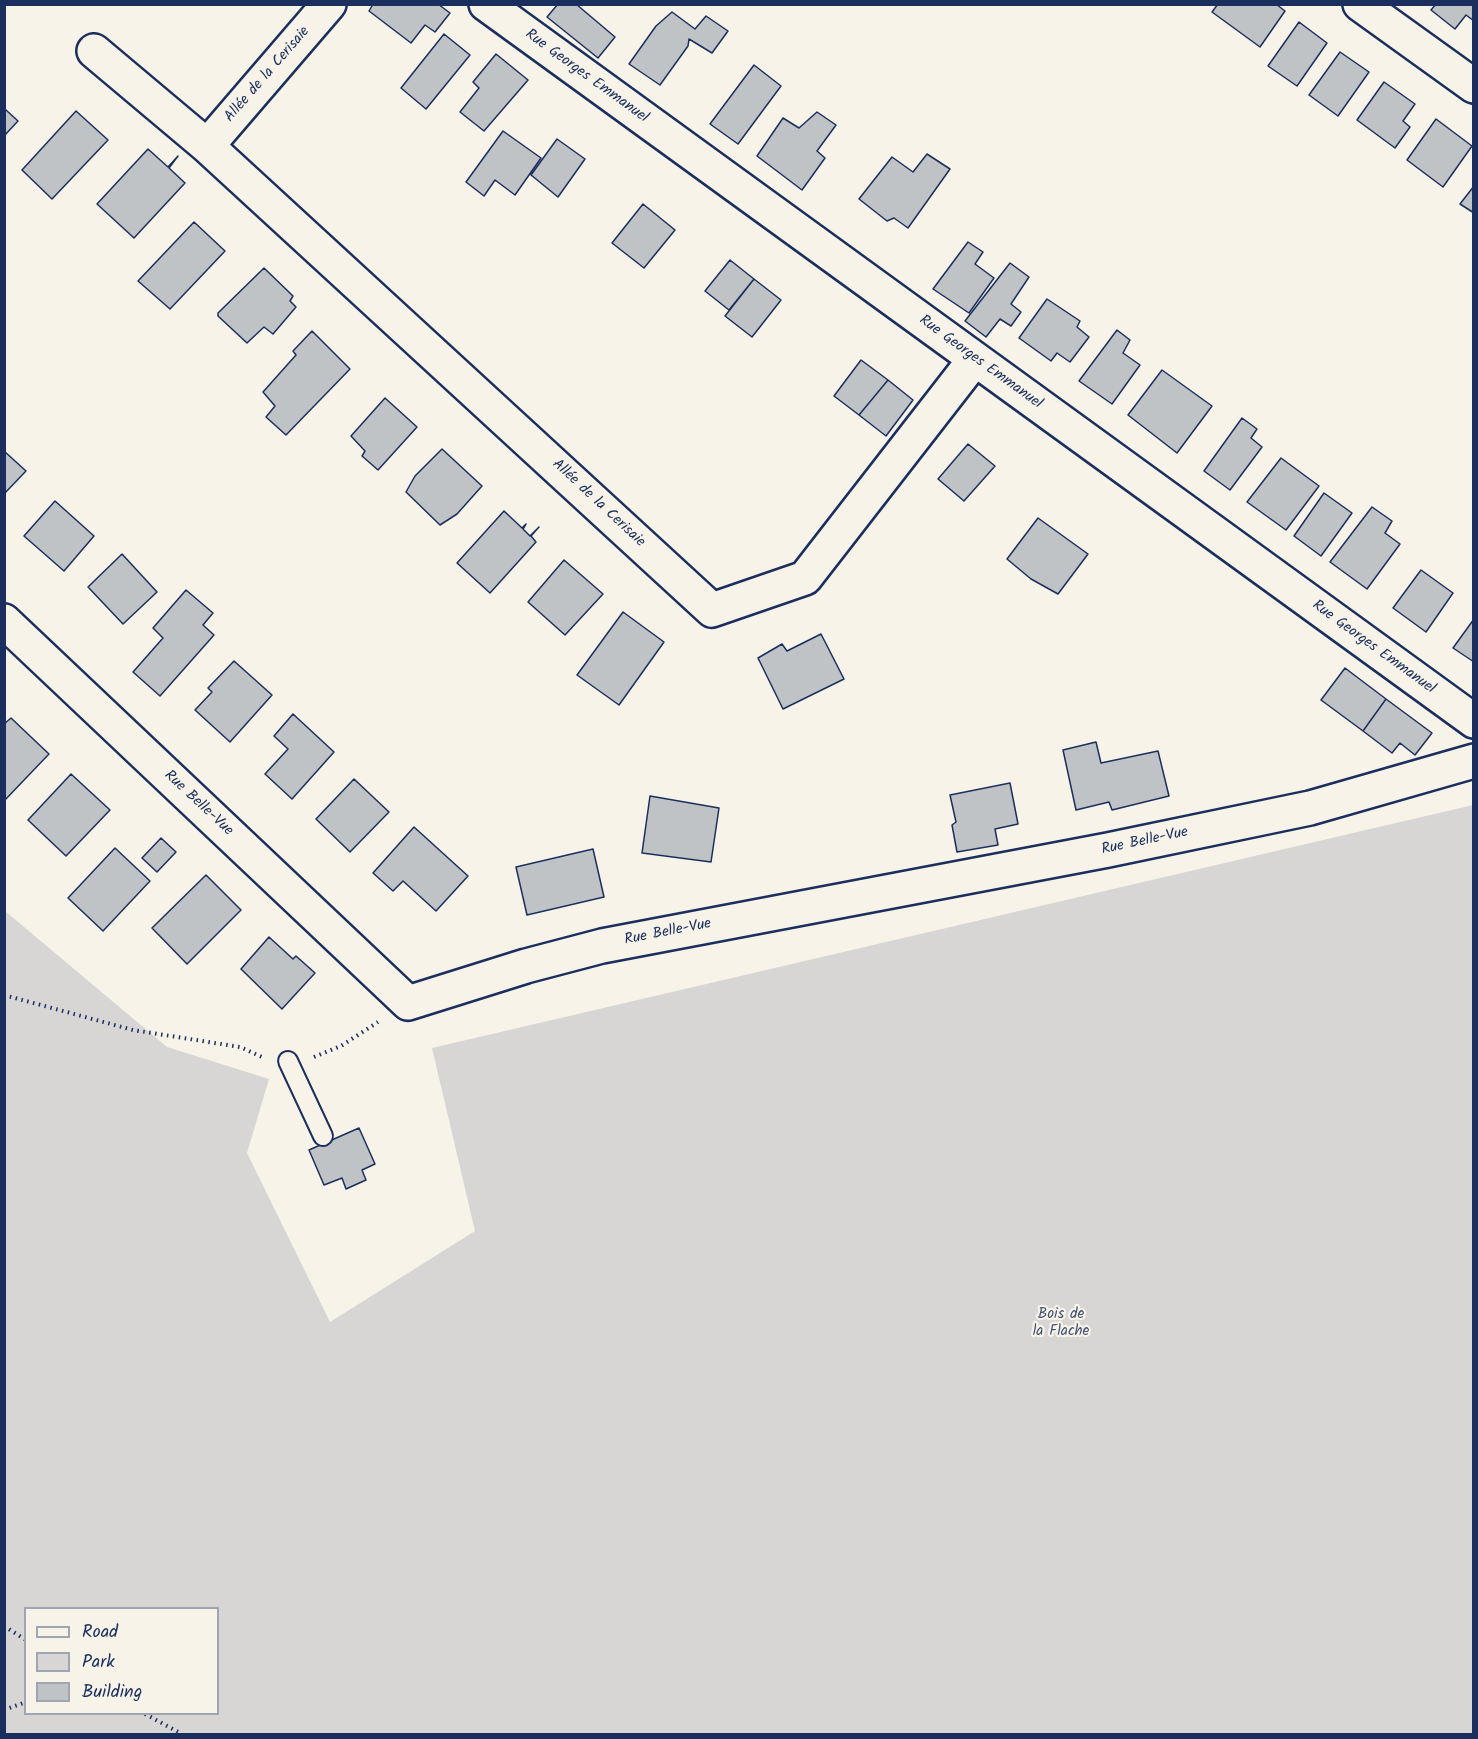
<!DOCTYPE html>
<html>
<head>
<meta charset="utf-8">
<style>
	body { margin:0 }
	#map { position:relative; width:1478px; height:1739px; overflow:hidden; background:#f7f3e8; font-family:Kalam,sans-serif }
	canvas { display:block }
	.frame { position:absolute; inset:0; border:6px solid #1b2f5e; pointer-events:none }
	.legend { position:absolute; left:24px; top:1607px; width:195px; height:108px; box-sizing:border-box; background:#f7f3e8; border:2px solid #9fa5b1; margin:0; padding:8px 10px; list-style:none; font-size:18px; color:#1b2f5e }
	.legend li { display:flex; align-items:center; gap:12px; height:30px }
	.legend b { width:30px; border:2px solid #9fa5b1 }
</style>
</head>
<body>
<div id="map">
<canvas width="1478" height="1739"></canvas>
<div class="frame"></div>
<ul class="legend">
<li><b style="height:8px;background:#f7f3e8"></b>Road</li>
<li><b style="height:16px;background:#d7d6d4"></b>Park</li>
<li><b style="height:16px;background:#c0c3c5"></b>Building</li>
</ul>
</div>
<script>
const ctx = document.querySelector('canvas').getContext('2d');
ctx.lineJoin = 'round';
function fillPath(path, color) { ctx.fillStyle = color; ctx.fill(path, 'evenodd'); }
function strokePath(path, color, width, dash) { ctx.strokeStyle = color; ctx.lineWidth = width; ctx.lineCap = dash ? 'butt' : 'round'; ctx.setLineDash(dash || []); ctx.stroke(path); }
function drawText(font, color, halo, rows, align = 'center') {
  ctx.font = font + ' Kalam,sans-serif'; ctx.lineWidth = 4.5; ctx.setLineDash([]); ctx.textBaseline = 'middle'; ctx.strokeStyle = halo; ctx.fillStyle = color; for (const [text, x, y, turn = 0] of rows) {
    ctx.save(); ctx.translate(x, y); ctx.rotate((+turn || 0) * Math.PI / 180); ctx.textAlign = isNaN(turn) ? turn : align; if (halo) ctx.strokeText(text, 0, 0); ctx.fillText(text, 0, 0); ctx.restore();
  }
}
fillPath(new Path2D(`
	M 1473,805 L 1473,1734 L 5,1734 L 5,911 L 167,1047 L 269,1079 L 247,1153 L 330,1322 L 475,1231 L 432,1048 ZM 26,1608 L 218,1608 L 218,1714 L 26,1714 Z`), '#d7d6d4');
const building = new Path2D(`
	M 373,4 L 438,4 L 450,13 L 435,32 L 425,25 L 411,43 L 369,11 Z
	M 558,4 L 576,4 L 615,37 L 598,58 L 547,17 Z
	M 1218,4 L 1276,4 L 1285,11 L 1260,47 L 1212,12 Z
	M 1436,4 L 1474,4 L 1474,21 L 1466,15 L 1455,29 L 1431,10 Z
	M 672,12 L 695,29 L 706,16 L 728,31 L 712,53 L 689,39 L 688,46 L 660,85 L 629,64 L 656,26 Z
	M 1299,22 L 1327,43 L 1297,86 L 1268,66 Z
	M 444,34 L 470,55 L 426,109 L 401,88 Z
	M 1340,52 L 1369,72 L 1338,116 L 1309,95 Z
	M 496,54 L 528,80 L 484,131 L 460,112 L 479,88 L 473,82 Z
	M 754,65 L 781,86 L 738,144 L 710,124 Z
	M 1384,82 L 1415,104 L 1403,121 L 1410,127 L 1395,148 L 1357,120 Z
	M 6,110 L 18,121 L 4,136 L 4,112 Z
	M 76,111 L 108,140 L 52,199 L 22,170 Z
	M 817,112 L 836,125 L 817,151 L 825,158 L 802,190 L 757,156 L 783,118 L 799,128 Z
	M 1436,119 L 1472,146 L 1443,187 L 1407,160 Z
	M 503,131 L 541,158 L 515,195 L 495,180 L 484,196 L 466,182 Z
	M 557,139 L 585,159 L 558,197 L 531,175 Z
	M 148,149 L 168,167 L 178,156 L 169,168 L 185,183 L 134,238 L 97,204 Z
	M 927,154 L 950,169 L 908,228 L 894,218 L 887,221 L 859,199 L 892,157 L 913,172 Z
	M 1474,186 L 1474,213 L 1460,204 Z
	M 643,204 L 675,230 L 644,268 L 612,243 Z
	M 194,222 L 225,251 L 170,309 L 138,281 Z
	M 968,242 L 983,252 L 975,264 L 994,278 L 969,313 L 933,289 Z
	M 730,260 L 754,279 L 729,310 L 705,291 Z
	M 1010,263 L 1029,277 L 1011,304 L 1021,312 L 1011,326 L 1000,319 L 986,337 L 965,321 Z
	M 264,268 L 293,296 L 290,301 L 296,307 L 273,334 L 264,327 L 247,343 L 218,316 L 218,313 Z
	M 754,279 L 781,300 L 752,337 L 725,316 Z
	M 1047,299 L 1080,321 L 1077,327 L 1089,337 L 1070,362 L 1057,353 L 1051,361 L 1019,338 Z
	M 1117,330 L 1130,340 L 1123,353 L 1140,365 L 1112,404 L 1079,381 Z
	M 312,331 L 350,369 L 286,435 L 266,417 L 275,406 L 263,392 L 296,355 L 293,351 Z
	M 861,360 L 888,380 L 859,415 L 834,396 Z
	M 1162,370 L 1212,406 L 1177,453 L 1128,415 Z
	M 888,380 L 913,400 L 886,436 L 859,415 Z
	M 385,398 L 417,427 L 378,470 L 362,456 L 365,451 L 351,436 Z
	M 1242,418 L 1257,429 L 1251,438 L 1262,447 L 1230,490 L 1204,471 Z
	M 968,444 L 995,466 L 964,501 L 938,479 Z
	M 442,449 L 482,486 L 457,514 L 440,525 L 406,492 L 415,476 Z
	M 4,451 L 26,471 L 4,494 Z
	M 1281,458 L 1319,486 L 1286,530 L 1247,502 Z
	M 1324,493 L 1352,513 L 1321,556 L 1294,536 Z
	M 55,501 L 94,536 L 64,571 L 24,536 Z
	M 1372,507 L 1392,521 L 1385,533 L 1400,544 L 1367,589 L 1330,562 Z
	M 504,511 L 522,528 L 526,524 L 523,529 L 530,536 L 539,527 L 531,536 L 536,542 L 490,593 L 457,563 Z
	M 1038,518 L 1088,554 L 1058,594 L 1031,579 L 1007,559 Z
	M 122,554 L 157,592 L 123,624 L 88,587 Z
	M 564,560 L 603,594 L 565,635 L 528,602 Z
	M 1421,570 L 1453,593 L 1426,632 L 1393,608 Z
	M 186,590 L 213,613 L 203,625 L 214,635 L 160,696 L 133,672 L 163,638 L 153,628 Z
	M 623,612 L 664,642 L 619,705 L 577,675 Z
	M 1474,619 L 1474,662 L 1453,648 Z
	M 821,634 L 844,679 L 783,709 L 758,658 L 782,644 L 787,651 Z
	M 234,661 L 272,695 L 230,742 L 195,710 L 212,692 L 208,688 Z
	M 1345,668 L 1386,699 L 1363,731 L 1321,700 Z
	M 1386,699 L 1432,733 L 1415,755 L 1400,743 L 1392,753 L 1363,731 Z
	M 293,714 L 334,752 L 292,799 L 265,774 L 288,749 L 274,736 Z
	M 11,718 L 49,754 L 4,801 L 4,724 Z
	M 1096,742 L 1101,763 L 1158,751 L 1169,796 L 1112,810 L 1109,802 L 1076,810 L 1063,750 Z
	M 71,774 L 110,810 L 66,856 L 28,820 Z
	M 354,779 L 389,812 L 350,852 L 316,819 Z
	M 1010,783 L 1018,824 L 995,829 L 998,845 L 957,852 L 952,825 L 956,822 L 950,795 Z
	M 650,796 L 719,808 L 711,862 L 642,853 Z
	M 414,827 L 468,876 L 436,911 L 403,881 L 393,891 L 373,873 Z
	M 161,838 L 176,852 L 157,872 L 142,858 Z
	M 115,848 L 150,881 L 103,931 L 68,898 Z
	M 593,849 L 604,897 L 527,915 L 516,867 Z
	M 206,875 L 241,910 L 187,964 L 152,928 Z
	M 269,937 L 293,959 L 296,956 L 315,973 L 282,1009 L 241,969 Z
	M 359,1128 L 375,1164 L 362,1170 L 366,1180 L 346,1189 L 342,1178 L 324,1185 L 309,1150 Z`);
fillPath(building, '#c0c3c5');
strokePath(building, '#1b2f5e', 1.5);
const lane = new Path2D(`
	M 288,1061 L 323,1136`);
const street = new Path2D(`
	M 486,4 L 1474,721
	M 1360,4 L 1474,86
	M 94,51 L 207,146 L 712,610 L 805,578 L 975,359
	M 207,146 L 329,4
	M 4,621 L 408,1003 L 526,966 L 602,946 L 1108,850 L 1310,808 L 1474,761`);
strokePath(lane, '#1b2f5e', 22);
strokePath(street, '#1b2f5e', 38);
strokePath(new Path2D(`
	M 4,995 L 133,1030 L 240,1047 L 262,1057
	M 314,1057 L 341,1046 L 378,1022
	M 4,1626 L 26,1640
	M 4,1710 L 26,1702
	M 145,1714 L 182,1734`), '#1b2f5e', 4, [1.5, 4.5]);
strokePath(lane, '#f7f3e8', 18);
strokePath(street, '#f7f3e8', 33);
drawText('15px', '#1b2f5e', '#f7f3e8', [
	["Allée de la Cerisaie",268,75,-49],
	["Rue Georges Emmanuel",586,77,36],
	["Rue Georges Emmanuel",980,363,36],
	["Allée de la Cerisaie",598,504,43],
	["Rue Georges Emmanuel",1373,648,36],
	["Rue Belle-Vue",198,804,43],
	["Rue Belle-Vue",1145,842,-12],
	["Rue Belle-Vue",668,933,-11]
]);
drawText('15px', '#415076', '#f7f3e8', [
	["Bois de",1061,1315],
	["la Flache",1061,1332]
]);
</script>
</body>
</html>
